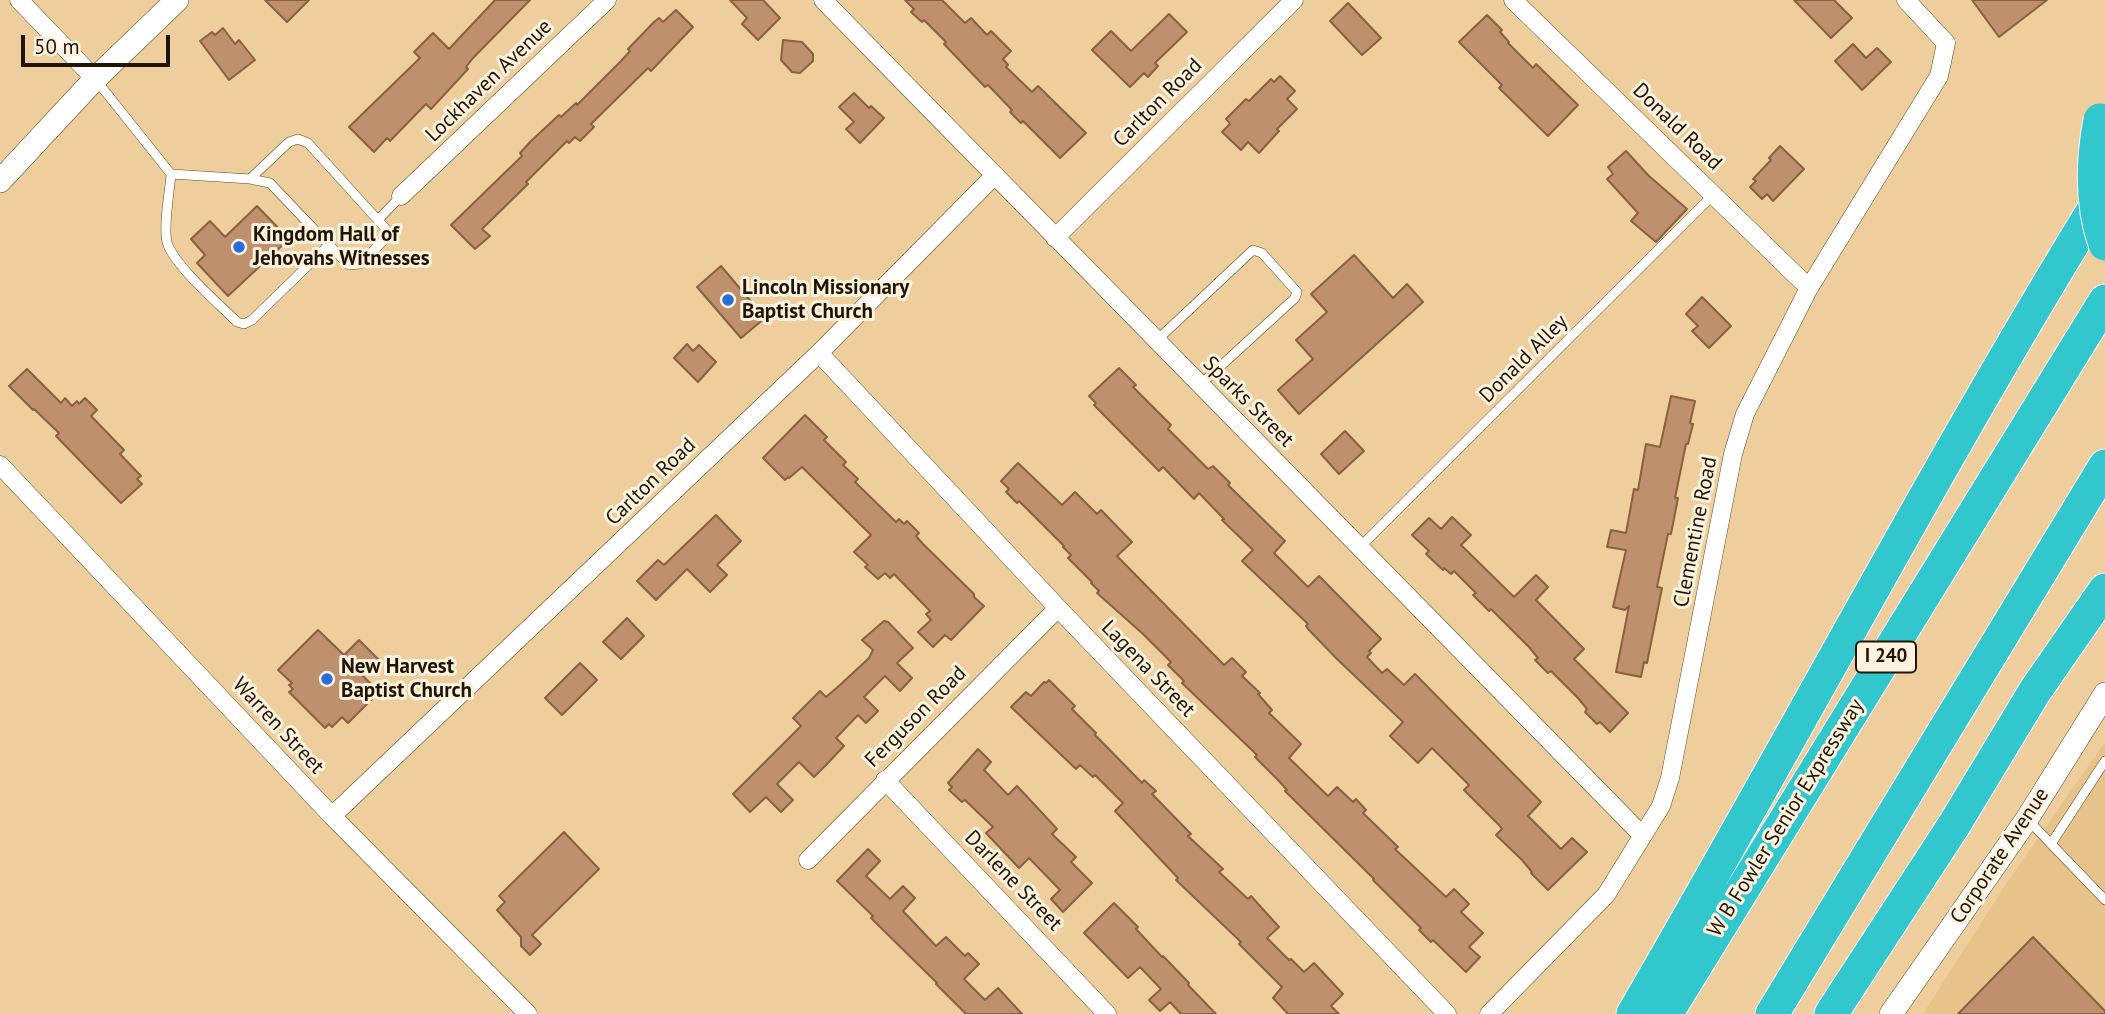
<!DOCTYPE html>
<html>
<head>
<meta charset="utf-8">
<style>
	body { margin:0 }
	#map { position:relative; width:2105px; height:1014px; overflow:hidden; background:#edce9c; font-family:"PT Sans",sans-serif }
	canvas { display:block }
	.scale { position:absolute; left:21px; top:35px; width:149px; height:32px; box-sizing:border-box; border:4px solid #201503; border-top:0; padding-left:9px; font-size:21px; line-height:24px; white-space:nowrap; color:#201503; -webkit-text-stroke:5px #fff2de; paint-order:stroke }
</style>
</head>
<body>
<div id="map">
<canvas width="2105" height="1014"></canvas>
<div class="scale">50 m</div>
</div>
<script>
const ctx = document.querySelector('canvas').getContext('2d');
ctx.lineJoin = 'round';
function fillPath(path, color) { ctx.fillStyle = color; ctx.fill(path, 'evenodd'); }
function strokePath(path, color, width, dash) { ctx.strokeStyle = color; ctx.lineWidth = width; ctx.lineCap = dash ? 'butt' : 'round'; ctx.setLineDash(dash || []); ctx.stroke(path); }
function drawText(font, color, halo, rows, align = 'center') {
  ctx.font = font + ' "PT Sans",sans-serif'; ctx.lineWidth = 6; ctx.setLineDash([]); ctx.textBaseline = 'middle'; ctx.strokeStyle = halo; ctx.fillStyle = color; for (const [text, x, y, turn = 0] of rows) {
    ctx.save(); ctx.translate(x, y); ctx.rotate((+turn || 0) * Math.PI / 180); ctx.textAlign = isNaN(turn) ? turn : align; if (halo) ctx.strokeText(text, 0, 0); ctx.fillText(text, 0, 0); ctx.restore();
  }
}
fillPath(new Path2D(`
	M 2105,742 L 2105,1014 L 1923,1014 L 2004,887 Z`), '#e7c38b');
const building = new Path2D(`
	M 265,0 L 309,0 L 287,22 Z
	M 495,0 L 530,0 L 473,58 L 466,67 L 468,69 L 431,109 L 426,104 L 390,141 L 387,138 L 374,152 L 349,127 L 420,58 L 414,52 L 433,33 L 449,49 Z
	M 730,0 L 763,0 L 780,18 L 758,40 L 742,24 L 747,18 Z
	M 905,0 L 942,0 L 965,23 L 971,18 L 987,35 L 991,31 L 1011,51 L 1003,59 L 1008,65 L 1006,67 L 1032,92 L 1038,86 L 1086,133 L 1060,158 L 1023,121 L 1021,123 L 1010,112 L 1012,110 L 988,85 L 985,87 L 944,44 L 946,42 L 924,20 L 922,22 L 911,12 L 914,9 Z
	M 1794,0 L 1834,0 L 1852,18 L 1831,38 Z
	M 1972,0 L 2047,0 L 1999,37 Z
	M 1348,3 L 1381,38 L 1362,55 L 1330,21 Z
	M 676,10 L 693,27 L 651,71 L 648,68 L 591,124 L 594,127 L 580,141 L 575,137 L 569,143 L 567,141 L 526,182 L 528,184 L 482,229 L 490,236 L 475,249 L 451,225 L 522,156 L 520,153 L 531,141 L 559,115 L 561,117 L 576,103 L 577,105 L 621,61 L 630,51 L 628,49 L 654,22 L 659,18 L 663,22 Z
	M 1169,14 L 1187,32 L 1155,63 L 1158,66 L 1148,77 L 1144,73 L 1130,87 L 1092,50 L 1111,31 L 1131,51 Z
	M 1487,15 L 1502,30 L 1500,32 L 1509,42 L 1508,43 L 1533,68 L 1536,64 L 1578,105 L 1548,136 L 1499,88 L 1502,85 L 1459,42 Z
	M 223,28 L 235,44 L 239,40 L 255,60 L 229,80 L 200,41 L 212,32 L 215,35 Z
	M 783,40 L 802,42 L 813,54 L 813,61 L 800,73 L 792,72 L 781,60 Z
	M 1853,44 L 1866,58 L 1877,48 L 1891,62 L 1862,90 L 1835,61 Z
	M 1280,76 L 1295,91 L 1287,99 L 1297,109 L 1277,129 L 1279,131 L 1259,153 L 1248,142 L 1241,150 L 1222,132 L 1230,124 L 1226,119 L 1246,99 L 1249,101 L 1271,79 L 1274,82 Z
	M 854,93 L 869,108 L 871,106 L 884,118 L 860,143 L 846,129 L 854,122 L 839,107 Z
	M 1780,146 L 1804,169 L 1773,201 L 1767,194 L 1762,199 L 1750,187 L 1756,181 L 1753,179 L 1771,160 L 1769,158 Z
	M 1626,151 L 1649,176 L 1687,209 L 1656,242 L 1631,221 L 1638,213 L 1607,179 L 1613,174 L 1608,167 Z
	M 257,206 L 289,239 L 228,296 L 197,263 L 205,255 L 191,239 L 210,221 L 225,237 Z
	M 1354,255 L 1393,298 L 1407,284 L 1423,302 L 1299,414 L 1278,390 L 1313,359 L 1296,340 L 1327,312 L 1311,294 Z
	M 721,266 L 765,318 L 741,338 L 697,287 Z
	M 1702,297 L 1731,326 L 1709,348 L 1692,331 L 1698,326 L 1686,314 Z
	M 687,344 L 693,351 L 699,345 L 716,362 L 698,382 L 674,358 Z
	M 1119,368 L 1136,385 L 1133,387 L 1171,425 L 1168,429 L 1208,469 L 1213,466 L 1230,483 L 1228,485 L 1285,541 L 1274,553 L 1308,587 L 1319,576 L 1381,639 L 1369,651 L 1371,653 L 1367,657 L 1382,673 L 1387,669 L 1404,685 L 1415,674 L 1541,802 L 1528,816 L 1561,849 L 1572,838 L 1587,852 L 1548,890 L 1531,873 L 1532,872 L 1522,860 L 1496,835 L 1502,829 L 1499,825 L 1464,790 L 1469,785 L 1432,748 L 1418,763 L 1390,736 L 1403,722 L 1337,659 L 1308,629 L 1306,626 L 1308,624 L 1242,561 L 1253,550 L 1222,520 L 1224,519 L 1199,493 L 1194,499 L 1163,467 L 1159,471 L 1094,405 L 1096,403 L 1089,396 Z
	M 27,369 L 61,403 L 65,398 L 72,406 L 77,401 L 79,404 L 85,398 L 97,410 L 91,416 L 124,450 L 120,454 L 141,476 L 137,479 L 142,484 L 121,503 L 56,436 L 59,433 L 34,409 L 33,410 L 9,386 Z
	M 1671,396 L 1695,401 L 1690,423 L 1693,424 L 1688,444 L 1686,444 L 1675,498 L 1678,498 L 1671,534 L 1668,534 L 1657,587 L 1662,588 L 1647,663 L 1644,662 L 1641,677 L 1616,672 L 1629,606 L 1625,610 L 1613,607 L 1626,550 L 1607,547 L 1611,530 L 1626,533 L 1634,489 L 1638,490 L 1646,444 L 1660,447 Z
	M 805,415 L 827,437 L 824,440 L 846,462 L 843,465 L 858,479 L 855,482 L 896,522 L 899,519 L 904,524 L 907,521 L 919,533 L 916,536 L 923,544 L 974,594 L 974,597 L 984,606 L 951,640 L 945,635 L 933,647 L 918,632 L 931,620 L 926,614 L 930,611 L 894,574 L 890,578 L 885,573 L 878,579 L 865,567 L 868,565 L 854,552 L 871,535 L 802,467 L 789,478 L 788,477 L 785,480 L 763,458 Z
	M 1345,431 L 1364,451 L 1339,474 L 1321,454 Z
	M 1018,463 L 1062,505 L 1075,492 L 1097,514 L 1101,510 L 1132,542 L 1117,556 L 1224,665 L 1232,658 L 1246,672 L 1242,676 L 1260,693 L 1258,694 L 1272,710 L 1269,713 L 1301,744 L 1289,758 L 1328,796 L 1337,787 L 1353,802 L 1356,799 L 1366,810 L 1363,813 L 1398,847 L 1395,849 L 1446,897 L 1454,889 L 1469,904 L 1461,912 L 1483,933 L 1469,947 L 1480,957 L 1466,972 L 1433,940 L 1431,942 L 1419,930 L 1421,928 L 1373,880 L 1374,879 L 1285,791 L 1287,790 L 1279,781 L 1255,757 L 1257,755 L 1182,683 L 1184,681 L 1168,665 L 1171,662 L 1143,634 L 1097,593 L 1099,591 L 1091,583 L 1092,582 L 1068,558 L 1071,555 L 1063,547 L 1064,546 L 1019,501 L 1017,503 L 1006,492 L 1009,489 L 1001,481 Z
	M 716,515 L 741,541 L 717,565 L 727,575 L 710,592 L 687,569 L 656,600 L 637,581 L 658,560 L 664,565 Z
	M 1452,517 L 1471,535 L 1461,545 L 1514,597 L 1536,575 L 1548,587 L 1536,600 L 1584,649 L 1574,659 L 1628,713 L 1610,732 L 1600,722 L 1597,724 L 1585,712 L 1587,709 L 1578,698 L 1551,671 L 1548,673 L 1535,660 L 1538,658 L 1529,647 L 1491,609 L 1489,611 L 1473,595 L 1476,593 L 1454,571 L 1451,574 L 1444,568 L 1443,570 L 1426,554 L 1429,551 L 1412,535 L 1429,518 L 1441,529 Z
	M 627,618 L 644,636 L 621,659 L 603,642 Z
	M 884,621 L 888,622 L 913,648 L 897,663 L 912,678 L 900,691 L 885,676 L 864,697 L 878,711 L 866,723 L 858,715 L 836,738 L 844,746 L 826,765 L 814,777 L 799,762 L 777,784 L 793,800 L 781,812 L 766,797 L 750,812 L 733,794 L 801,726 L 793,718 L 820,691 L 826,697 L 840,685 L 869,658 L 873,650 L 862,640 Z
	M 318,630 L 344,655 L 359,640 L 378,659 L 362,675 L 379,692 L 348,723 L 342,717 L 332,727 L 329,724 L 325,728 L 289,692 L 293,689 L 289,685 L 292,683 L 278,670 Z
	M 580,663 L 597,680 L 562,715 L 545,698 Z
	M 1049,680 L 1075,706 L 1072,709 L 1096,733 L 1095,735 L 1102,742 L 1142,783 L 1144,780 L 1156,791 L 1152,794 L 1191,834 L 1188,836 L 1223,869 L 1219,872 L 1248,899 L 1251,896 L 1279,927 L 1267,938 L 1289,960 L 1291,959 L 1304,972 L 1314,963 L 1343,994 L 1331,1006 L 1339,1014 L 1288,1014 L 1273,998 L 1282,987 L 1239,944 L 1241,942 L 1176,880 L 1178,878 L 1115,811 L 1123,803 L 1095,775 L 1093,777 L 1080,765 L 1076,769 L 1011,707 L 1026,692 L 1031,696 L 1044,682 L 1046,683 Z
	M 978,749 L 991,762 L 984,770 L 1008,795 L 1017,786 L 1032,802 L 1057,829 L 1052,834 L 1076,857 L 1071,862 L 1092,883 L 1063,912 L 1051,899 L 1060,890 L 1029,858 L 1019,868 L 986,833 L 993,827 L 965,800 L 962,802 L 949,790 L 952,787 L 948,783 Z
	M 564,832 L 599,869 L 532,935 L 541,944 L 530,955 L 521,946 L 521,937 L 497,910 L 505,902 L 499,896 Z
	M 868,849 L 880,861 L 866,876 L 890,899 L 903,886 L 915,898 L 903,911 L 936,946 L 946,937 L 965,956 L 968,953 L 979,964 L 964,979 L 985,1000 L 998,988 L 1022,1014 L 966,1014 L 936,984 L 937,983 L 871,918 L 873,916 L 837,881 Z
	M 1114,903 L 1138,927 L 1136,929 L 1162,957 L 1163,956 L 1189,983 L 1188,985 L 1216,1014 L 1181,1014 L 1170,1002 L 1160,1011 L 1149,1000 L 1161,989 L 1140,967 L 1128,978 L 1084,933 Z
	M 2033,937 L 2105,1011 L 2105,1014 L 1958,1014 Z`);
fillPath(building, '#be906d');
strokePath(building, '#8b603e', 2);
const service = new Path2D(`
	M 96,80 L 171,174 C 170,190 162,231 168,245 C 177,268 218,303 237,322 L 244,324 L 252,320 L 329,245 L 270,183 L 250,179 L 171,174
	M 250,179 L 289,142 L 298,139 L 308,143 L 386,229 L 386,238 L 360,264 L 349,265 L 329,245
	M 378,220 L 401,196
	M 1156,341 L 1253,250 L 1262,253 L 1297,292 L 1295,298 L 1200,385
	M 1360,547 L 1713,195
	M 2029,821 L 2105,900
	M 2051,844 L 2105,761`);
const minor = new Path2D(`
	M 19,0 L 95,79
	M 823,0 L 1642,835
	M 1513,0 L 1809,288
	M 401,196 L 607,0
	M 1055,238 L 1294,0
	M 819,353 L 1058,608 L 1447,1014
	M 0,465 L 332,816 L 528,1014
	M 885,780 L 1107,1014
	M 332,816 L 819,353 L 995,175
	M 808,860 L 1058,608
	M 1489,1014 L 1606,895 L 1661,806 L 1670,778 L 1733,454 L 1745,414 L 1809,288 L 1939,76 L 1946,43 L 1906,0`);
const tertiary = new Path2D(`
	M 0,181 L 95,79 L 177,0
	M 1891,1014 L 2027,819 L 2105,694`);
const motorway = new Path2D(`
	M 1633,1014 C 1792,741 1939,460 2105,191
	M 1666,1014 L 2105,301
	M 1772,1014 L 2105,466
	M 1831,1014 L 1954,825 L 2035,691 L 2105,590`);
strokePath(service, '#634817', 10);
strokePath(minor, '#634817', 19);
strokePath(tertiary, '#634817', 24);
strokePath(motorway, '#fff', 35);
strokePath(service, '#fff', 9);
strokePath(minor, '#fff', 18);
strokePath(tertiary, '#fff', 23);
strokePath(motorway, '#32c7cc', 33);
const motorwayBridge = new Path2D(`
	M 2100,120 C 2092,162 2091,204 2105,244`);
strokePath(motorwayBridge, '#fff', 35, []);
strokePath(motorwayBridge, '#32c7cc', 33);
for (const [x, y, r, color] of [
	[239,247,7,"#256fdb"],
	[728,300,7,"#256fdb"],
	[327,679,7,"#256fdb"]
]) { const dot = new Path2D(); dot.arc(x, y, r, 0, 2 * Math.PI); ctx.fillStyle = color; ctx.fill(dot); strokePath(dot, '#fff2de', 2.5); }
for (const [x, y, w] of [
	[1886,657,60]
]) { const box = new Path2D(); box.roundRect(x - w / 2, y - 15.5, w, 31, 5); ctx.fillStyle = '#fff2de'; ctx.fill(box); strokePath(box, '#201503', 2); }
drawText('bold 19px', '#201503', null, [
	["I 240",1886,657]
]);
drawText('21px', '#201503', '#fff2de', [
	["Lockhaven Avenue",489,81,-44],
	["Carlton Road",1158,103,-45],
	["Donald Road",1677,127,44],
	["Donald Alley",1524,359,-45],
	["Sparks Street",1248,402,45],
	["Carlton Road",651,482,-44],
	["Clementine Road",1696,532,-79],
	["Lagena Street",1148,669,46],
	["Ferguson Road",916,717,-45],
	["Warren Street",278,726,47],
	["W B Fowler Senior Expressway",1786,818,-58],
	["Corporate Avenue",2000,856,-56],
	["Darlene Street",1013,881,46]
]);
drawText('bold 21px', '#201503', '#fff2de', [
	["Kingdom Hall of",253,235],
	["Jehovahs Witnesses",253,259],
	["Lincoln Missionary",742,288],
	["Baptist Church",742,312],
	["New Harvest",341,667],
	["Baptist Church",341,691]
], 'left');
</script>
</body>
</html>
